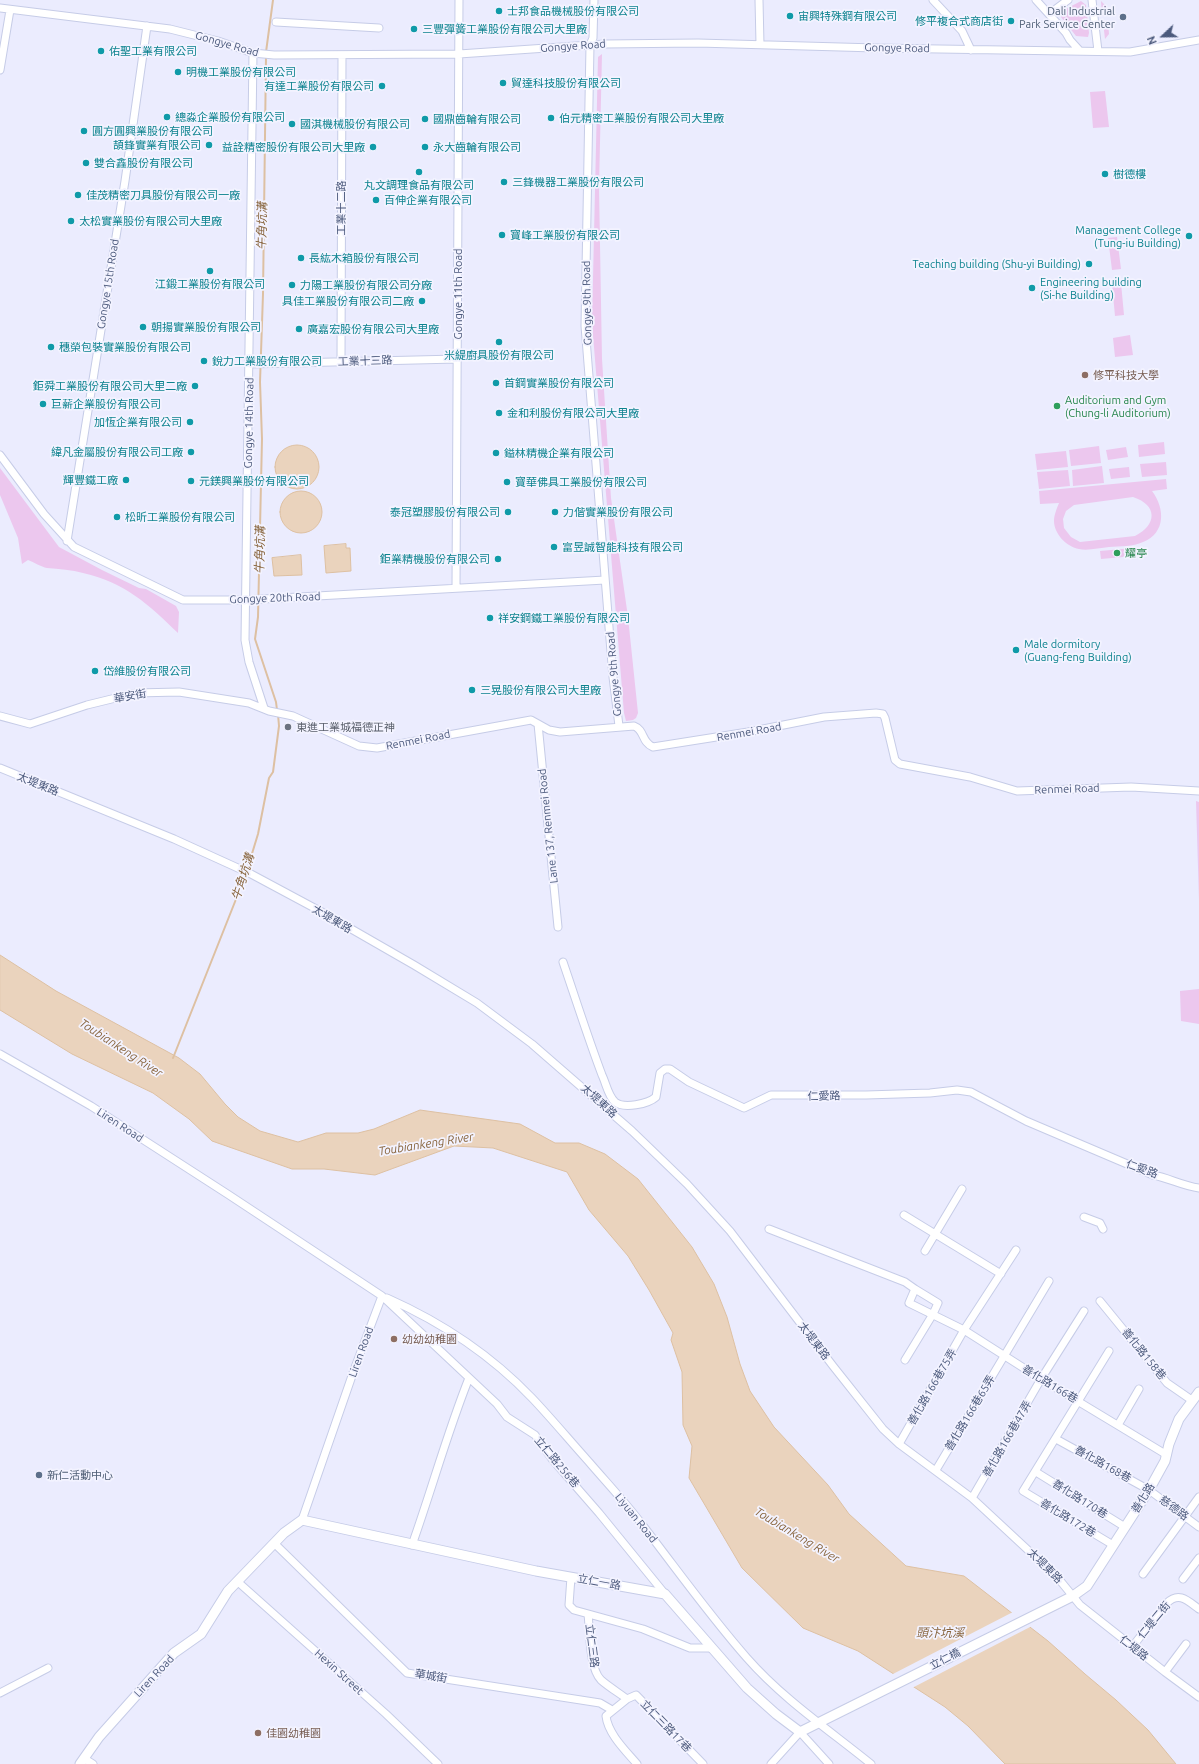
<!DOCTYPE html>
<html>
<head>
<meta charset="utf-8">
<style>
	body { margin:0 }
	#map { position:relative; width:1199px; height:1764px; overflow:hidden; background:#ebecfe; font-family:Ubuntu,sans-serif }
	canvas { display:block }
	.north { position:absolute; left:1143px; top:16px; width:40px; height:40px; -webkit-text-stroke:3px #f3f3ff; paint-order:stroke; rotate:248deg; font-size:11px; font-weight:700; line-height:16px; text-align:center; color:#4b597c }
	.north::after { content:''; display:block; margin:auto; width:14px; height:18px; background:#4b597c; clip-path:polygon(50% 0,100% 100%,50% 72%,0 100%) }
</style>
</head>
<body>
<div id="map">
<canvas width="1199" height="1764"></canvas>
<div class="north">N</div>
</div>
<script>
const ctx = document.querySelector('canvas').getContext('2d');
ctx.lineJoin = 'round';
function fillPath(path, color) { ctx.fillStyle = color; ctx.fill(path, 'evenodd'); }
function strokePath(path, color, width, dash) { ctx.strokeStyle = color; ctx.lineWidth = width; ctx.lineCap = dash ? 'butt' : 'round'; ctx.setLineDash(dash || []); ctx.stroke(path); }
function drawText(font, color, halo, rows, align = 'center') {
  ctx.font = font + ' Ubuntu,"Noto Sans TC",sans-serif'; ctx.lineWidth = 3.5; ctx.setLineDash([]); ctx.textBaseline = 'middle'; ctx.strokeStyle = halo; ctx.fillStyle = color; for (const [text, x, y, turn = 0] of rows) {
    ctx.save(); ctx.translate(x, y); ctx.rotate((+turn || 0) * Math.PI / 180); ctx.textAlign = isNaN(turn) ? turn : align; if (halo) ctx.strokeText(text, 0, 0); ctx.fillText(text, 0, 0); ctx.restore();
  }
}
fillPath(new Path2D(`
	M 1081,1 L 1086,5 L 1089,33 L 1088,37 L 1076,36 L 1061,17 L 1062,11 Z
	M 1101,1 L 1106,6 L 1107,16 L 1102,16 Z
	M 1103,22 L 1108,22 L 1109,34 L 1105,39 Z
	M 602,54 L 599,187 L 602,359 L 611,498 L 628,617 L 638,713 L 636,718 L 633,720 L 626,721 L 624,713 L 592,323 L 598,57 Z
	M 1105,91 L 1109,127 L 1093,128 L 1090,92 Z
	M 1117,237 L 1121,269 L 1112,270 L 1108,238 Z
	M 1121,283 L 1124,315 L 1115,316 L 1112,284 Z
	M 1130,335 L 1133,355 L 1115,357 L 1113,338 Z
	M 1164,442 L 1165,454 L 1139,457 L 1138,445 Z
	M 1099,446 L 1101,463 L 1071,466 L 1069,450 Z
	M 1126,447 L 1128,457 L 1108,460 L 1106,450 Z
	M 1066,451 L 1068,467 L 1037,470 L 1035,454 Z
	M 1166,462 L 1167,475 L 1142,477 L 1140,464 Z
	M 1102,466 L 1104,483 L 1073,486 L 1072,470 Z
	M 1129,467 L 1130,477 L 1111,479 L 1109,469 Z
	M 0,468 L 59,547 L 102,570 L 139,588 L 146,589 L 176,606 L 179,612 L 178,633 C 148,604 126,583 83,573 C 72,570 59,569 47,568 C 41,567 34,562 28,560 L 22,564 L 18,538 L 0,495 Z
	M 1068,470 L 1070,486 L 1039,489 L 1037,472 Z
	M 1166,479 L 1167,489 L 1152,491 C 1165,508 1166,533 1143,542 C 1133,547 1120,546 1109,547 C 1100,548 1087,551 1079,549 C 1067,547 1054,534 1054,521 C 1054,515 1057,508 1059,503 L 1040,504 L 1039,491 ZM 1133,497 C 1158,505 1157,525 1135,536 L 1080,542 L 1071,537 L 1064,528 L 1063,519 L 1066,511 L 1074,505 Z
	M 1133,548 L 1134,556 L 1101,559 L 1100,551 Z
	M 1196,801 L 1199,802 L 1199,900 Z
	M 1199,989 L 1199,1024 L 1181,1021 L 1180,991 Z`), '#ecc7ee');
const water = new Path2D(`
	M275 467a22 22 0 1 1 44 0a22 22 0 1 1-44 0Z
	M280 512a21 21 0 1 1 42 0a21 21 0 1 1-42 0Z
	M 346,544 L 346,548 L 350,548 L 351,571 L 326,573 L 324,546 Z
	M 301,555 L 302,575 L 274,576 L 272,558 Z
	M 0,955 L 56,991 L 179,1058 L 200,1074 L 225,1104 L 238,1117 L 260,1131 L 298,1142 L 326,1133 L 358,1133 L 374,1129 L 420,1110 L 520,1124 L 555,1143 L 579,1143 L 605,1154 L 638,1179 L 692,1247 L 714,1284 L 727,1317 L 740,1364 L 750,1391 L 774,1427 L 828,1485 L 849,1514 L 906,1566 L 964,1576 L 1048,1641 L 1085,1674 L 1116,1700 L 1148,1730 L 1176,1764 L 1005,1764 L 968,1726 L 945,1707 L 858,1651 L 803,1628 L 742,1568 L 689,1478 L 692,1446 L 683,1425 L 682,1372 L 671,1340 L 673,1333 L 649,1290 L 628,1256 L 589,1210 L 567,1172 L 493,1148 L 454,1146 L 375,1175 L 324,1169 L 292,1169 L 212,1141 L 189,1119 L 153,1093 L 72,1054 L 0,1010 Z`);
fillPath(water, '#ead3bd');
strokePath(water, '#ddc0a2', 1);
fillPath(new Path2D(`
	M 1013,1612 L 1032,1626 L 912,1688 L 891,1675 Z`), '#ebecfe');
strokePath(new Path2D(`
	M 266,52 L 273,0
	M 266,57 L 263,294 L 260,382 L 262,439 L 258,617 L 255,639 L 276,702 L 277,710
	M 247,870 L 258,834 L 269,778 L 273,772 L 279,726 L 278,714
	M 173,1058 L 246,874`), '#ddc0a2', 2);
const minor = new Path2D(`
	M 594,0 L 593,38 L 590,45 L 585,326 L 613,677 L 619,726
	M 759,0 L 760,44
	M 933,0 L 962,31 L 971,50
	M 1036,0 L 1066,33 L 1070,40 L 1080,51
	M 1092,0 L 1098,51
	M 0,8 L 170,29 L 218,41 L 253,53 L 274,55 L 459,54 L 605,44 L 698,43 L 876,48 L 1130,52 L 1199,40
	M 1049,14 L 1068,0
	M 276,22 L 379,28
	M 253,53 L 245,640 L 249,662 L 264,708
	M 0,70 L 10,10
	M 341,361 L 342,55
	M 250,364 L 457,359
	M 0,455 L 44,514 L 74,547 L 183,600 L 245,600 L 605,580
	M 67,541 L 125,181 L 147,26
	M 456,588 L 459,0
	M 0,716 L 30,724 L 87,705 L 136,693 L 179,692 L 249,703 L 269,711 L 293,716 L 359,746 L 377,748 L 531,720 L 549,730 L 560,732 L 634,726 C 645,730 641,742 653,747 L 748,732 L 824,717 L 876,713 L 883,714 L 885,718 L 895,760 L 900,764 L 970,777 L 1017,791 L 1131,787 L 1199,791
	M 538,724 L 558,927
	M 0,768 L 174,839 L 251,874 L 320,911 L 414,965 L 477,1003 L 532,1044 L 632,1131 L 687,1184 L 730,1231 L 833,1366 L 883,1429 L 899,1444 L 972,1498 L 1058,1578 L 1080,1605 L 1165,1672 L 1199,1697
	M 563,962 C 576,1000 588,1038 602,1075 C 606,1083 608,1096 615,1102 C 624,1109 648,1104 656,1097 L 660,1073 L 665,1069 L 670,1069 L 689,1082 L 744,1108 L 771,1095 L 866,1095 L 930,1093 L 957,1090 L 971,1092 L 1026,1121 L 1153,1175 C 1169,1178 1183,1186 1199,1188
	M 0,1054 L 91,1106 L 229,1195 L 382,1296 L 497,1404 L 507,1417 L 535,1435 L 552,1459 L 599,1513 L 665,1594
	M 904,1215 L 1001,1274
	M 1084,1217 L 1100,1223 L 1103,1229
	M 769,1229 L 905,1282 L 915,1289 L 909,1303 L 964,1330 L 1041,1379 L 1167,1455
	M 925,1251 L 962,1189
	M 387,1298 C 441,1322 492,1356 532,1398 C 552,1419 570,1441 589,1462 C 607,1483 627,1504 644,1527 C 678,1571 710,1616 747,1658 C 783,1699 829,1730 871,1764
	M 1100,1301 L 1167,1383 L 1193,1401
	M 1109,1351 L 1023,1491 L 1113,1545
	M 905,1360 L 933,1314 L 938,1303 L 915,1289
	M 1118,1425 L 1139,1389
	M 1056,1439 L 1149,1490 L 1199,1527
	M 899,1444 L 964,1330 L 1016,1250
	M 936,1470 L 1049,1281
	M 1036,1472 L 1125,1527
	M 972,1498 L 1041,1379 L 1084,1311
	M 302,1520 L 354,1370 L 382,1296
	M 274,1543 L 407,1673 L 600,1703 L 612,1710
	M 412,1545 C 432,1489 447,1433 469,1378
	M 1143,1574 L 1199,1497
	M 571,1577 L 569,1605 L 574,1610 L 643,1629 L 690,1648 L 712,1648
	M 1183,1579 L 1199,1558
	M 238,1582 L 386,1714 L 438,1764
	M 588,1614 C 590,1631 589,1668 601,1680 C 609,1687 619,1693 627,1699 L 606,1716 C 608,1734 626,1751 637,1764
	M 1132,1647 L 1167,1603 C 1179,1591 1188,1601 1199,1609
	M 1165,1672 L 1186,1644
	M 0,1693 L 48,1668
	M 627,1699 L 636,1695 L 703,1764
	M 85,1759 L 93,1764
	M 771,1764 L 800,1732 L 829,1764`);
const tertiary = new Path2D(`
	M 80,1764 L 99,1737 L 174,1653 L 201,1634 L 228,1591 L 284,1533 L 302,1520 L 536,1571 L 665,1594 L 747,1688 L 776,1714 L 800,1732 L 1073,1596 L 1087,1586 L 1149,1490 L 1165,1461 L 1169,1444 L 1179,1419 L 1199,1392`);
strokePath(minor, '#c6cce7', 9);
strokePath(tertiary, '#c6cce7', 11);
strokePath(minor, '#fff', 7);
strokePath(tertiary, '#fff', 9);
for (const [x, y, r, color] of [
	[499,11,4,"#0f9aa8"],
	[790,16,4,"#0f9aa8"],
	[1123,17,4,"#5c6f8a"],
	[1011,21,4,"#0f9aa8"],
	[414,29,4,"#0f9aa8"],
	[101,51,4,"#0f9aa8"],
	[178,72,4,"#0f9aa8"],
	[503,83,4,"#0f9aa8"],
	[382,86,4,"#0f9aa8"],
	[167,117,4,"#0f9aa8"],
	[551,118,4,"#0f9aa8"],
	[425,119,4,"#0f9aa8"],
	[292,124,4,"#0f9aa8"],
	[84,131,4,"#0f9aa8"],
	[209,145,4,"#0f9aa8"],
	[373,147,4,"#0f9aa8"],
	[425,147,4,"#0f9aa8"],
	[86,163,4,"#0f9aa8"],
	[419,172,4,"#0f9aa8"],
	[1105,174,4,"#0f9aa8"],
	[504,182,4,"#0f9aa8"],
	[78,195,4,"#0f9aa8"],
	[376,200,4,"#0f9aa8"],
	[71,221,4,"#0f9aa8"],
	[502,235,4,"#0f9aa8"],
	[1189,236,4,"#0f9aa8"],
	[301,258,4,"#0f9aa8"],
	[1089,264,4,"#0f9aa8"],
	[210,271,4,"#0f9aa8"],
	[292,285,4,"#0f9aa8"],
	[1032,288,4,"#0f9aa8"],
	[422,301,4,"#0f9aa8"],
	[143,327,4,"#0f9aa8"],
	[299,329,4,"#0f9aa8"],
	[499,342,4,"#0f9aa8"],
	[51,347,4,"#0f9aa8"],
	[204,361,4,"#0f9aa8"],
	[1085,375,4,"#8d6e63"],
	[496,383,4,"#0f9aa8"],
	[195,386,4,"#0f9aa8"],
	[43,404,4,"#0f9aa8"],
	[1057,406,4,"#2e9e5b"],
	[499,413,4,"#0f9aa8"],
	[190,422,4,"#0f9aa8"],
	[191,452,4,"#0f9aa8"],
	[496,453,4,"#0f9aa8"],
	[126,480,4,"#0f9aa8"],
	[191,481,4,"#0f9aa8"],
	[507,482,4,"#0f9aa8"],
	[508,512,4,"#0f9aa8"],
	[555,512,4,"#0f9aa8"],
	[117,517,4,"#0f9aa8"],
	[554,547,4,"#0f9aa8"],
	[1117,553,4,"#2e9e5b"],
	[498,559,4,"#0f9aa8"],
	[490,618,4,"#0f9aa8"],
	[1016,650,4,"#0f9aa8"],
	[95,671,4,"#0f9aa8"],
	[472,690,4,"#0f9aa8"],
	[288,727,4,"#6b7280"],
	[394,1339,4,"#8d6e63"],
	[39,1475,4,"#5c6f8a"],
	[258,1733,4,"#8d6e63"]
]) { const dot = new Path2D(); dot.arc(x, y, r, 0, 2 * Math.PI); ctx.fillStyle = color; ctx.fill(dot); strokePath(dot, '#f3f3ff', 1.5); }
drawText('11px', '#0d838f', '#f3f3ff', [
	["士邦食品機械股份有限公司",507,11],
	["宙興特殊鋼有限公司",798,16],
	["修平複合式商店街",1003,21,"right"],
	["三豐彈簧工業股份有限公司大里廠",422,29],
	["佑聖工業有限公司",109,51],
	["明機工業股份有限公司",186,72],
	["貿達科技股份有限公司",511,83],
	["有達工業股份有限公司",374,86,"right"],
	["總淼企業股份有限公司",175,117],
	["伯元精密工業股份有限公司大里廠",559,118],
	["國鼎齒輪有限公司",433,119],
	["國淇機械股份有限公司",300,124],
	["圓方圓興業股份有限公司",92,131],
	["頡鋒實業有限公司",201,145,"right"],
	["益詮精密股份有限公司大里廠",365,147,"right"],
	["永大齒輪有限公司",433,147],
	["雙合鑫股份有限公司",94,163],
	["樹德樓",1113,174],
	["三鋒機器工業股份有限公司",512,182],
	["丸文調理食品有限公司",419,185,"center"],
	["佳茂精密刀具股份有限公司一廠",86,195],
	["百伸企業有限公司",384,200],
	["太松實業股份有限公司大里廠",79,221],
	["Management College",1181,230,"right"],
	["(Tung-iu Building)",1181,243,"right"],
	["寶峰工業股份有限公司",510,235],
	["長紘木箱股份有限公司",309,258],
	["Teaching building (Shu-yi Building)",1081,264,"right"],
	["Engineering building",1040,282],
	["(Si-he Building)",1040,295],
	["江鍛工業股份有限公司",210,284,"center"],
	["力陽工業股份有限公司分廠",300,285],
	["具佳工業股份有限公司二廠",414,301,"right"],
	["朝揚實業股份有限公司",151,327],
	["廣嘉宏股份有限公司大里廠",307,329],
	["穗榮包裝實業股份有限公司",59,347],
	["米緹廚具股份有限公司",499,355,"center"],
	["銳力工業股份有限公司",212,361],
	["首鋼實業股份有限公司",504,383],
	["鉅舜工業股份有限公司大里二廠",187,386,"right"],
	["巨薪企業股份有限公司",51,404],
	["金和利股份有限公司大里廠",507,413],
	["加恆企業有限公司",182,422,"right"],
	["緯凡金屬股份有限公司工廠",183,452,"right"],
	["鎰林精機企業有限公司",504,453],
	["輝豐鐵工廠",118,480,"right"],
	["元鎂興業股份有限公司",199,481],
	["寶華佛具工業股份有限公司",515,482],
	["泰冠塑膠股份有限公司",500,512,"right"],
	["力偕實業股份有限公司",563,512],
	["松昕工業股份有限公司",125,517],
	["富昱誠智能科技有限公司",562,547],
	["鉅業精機股份有限公司",490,559,"right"],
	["祥安鋼鐵工業股份有限公司",498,618],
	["Male dormitory",1024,644],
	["(Guang-feng Building)",1024,657],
	["岱維股份有限公司",103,671],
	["三晃股份有限公司大里廠",480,690]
], 'left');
drawText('11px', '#4e5e75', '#f3f3ff', [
	["Dali Industrial",1115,11],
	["Park Service Center",1115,24],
	["新仁活動中心",47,1475,"left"]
], 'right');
drawText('11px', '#4b597c', '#f3f3ff', [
	["Gongye Road",227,44,16],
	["Gongye Road",573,46,-4],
	["Gongye Road",897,48,1],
	["工業十二路",341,208,-90],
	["Gongye 15th Road",108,284,-81],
	["Gongye 11th Road",458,294,-90],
	["Gongye 9th Road",587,303,-91],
	["工業十三路",365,361,-2],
	["Gongye 14th Road",249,423,-89],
	["Gongye 20th Road",275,598,-2],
	["Gongye 9th Road",614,674,-95],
	["華安街",130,696,-10],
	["Renmei Road",749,732,-10],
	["Renmei Road",418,740,-11],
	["太堤東路",38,784,22],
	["Renmei Road",1067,789,-2],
	["Lane 137, Renmei Road",548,826,-96],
	["太堤東路",332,919,30],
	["仁愛路",824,1096,-1],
	["太堤東路",599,1101,42],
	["Liren Road",120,1125,33],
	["仁愛路",1142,1169,20],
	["太堤東路",814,1341,53],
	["Liren Road",361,1352,-70],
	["善化路158巷",1144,1354,51],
	["善化路166巷",1050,1384,31],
	["善化路166巷75弄",932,1387,-60],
	["善化路166巷65弄",970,1413,-59],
	["善化路166巷47弄",1007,1439,-60],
	["立仁路256巷",557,1462,50],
	["善化路168巷",1103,1464,29],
	["善化路",1143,1498,-58],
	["善化路170巷",1080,1499,32],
	["慈德路",1174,1508,36],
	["Liyuan Road",636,1518,51],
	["善化路172巷",1068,1518,31],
	["太堤東路",1045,1566,45],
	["立仁一路",599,1582,10],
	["仁堤二街",1154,1620,-50],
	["立仁三路",592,1646,83],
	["仁堤路",1134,1648,38],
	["立仁橋",945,1659,-27],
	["Hexin Street",339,1672,42],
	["Liren Road",154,1676,-47],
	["華城街",431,1676,9],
	["立仁三路17巷",666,1726,46]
]);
drawText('11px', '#785e54', '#f3f3ff', [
	["修平科技大學",1093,375],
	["幼幼幼稚園",402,1339],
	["佳園幼稚園",266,1733]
], 'left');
drawText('11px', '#27864d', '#f3f3ff', [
	["Auditorium and Gym",1065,400],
	["(Chung-li Auditorium)",1065,413],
	["耀亭",1125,553]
], 'left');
drawText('11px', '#5b616d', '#f3f3ff', [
	["東進工業城福德正神",296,727]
], 'left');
drawText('italic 12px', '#89663f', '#f3f3ff', [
	["牛角坑溝",262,226,-89],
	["牛角坑溝",260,550,-89],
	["牛角坑溝",243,877,-72],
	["Toubiankeng River",121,1048,33],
	["Toubiankeng River",426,1144,-9],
	["Toubiankeng River",797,1535,31],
	["頭汴坑溪",940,1633]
]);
</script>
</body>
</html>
